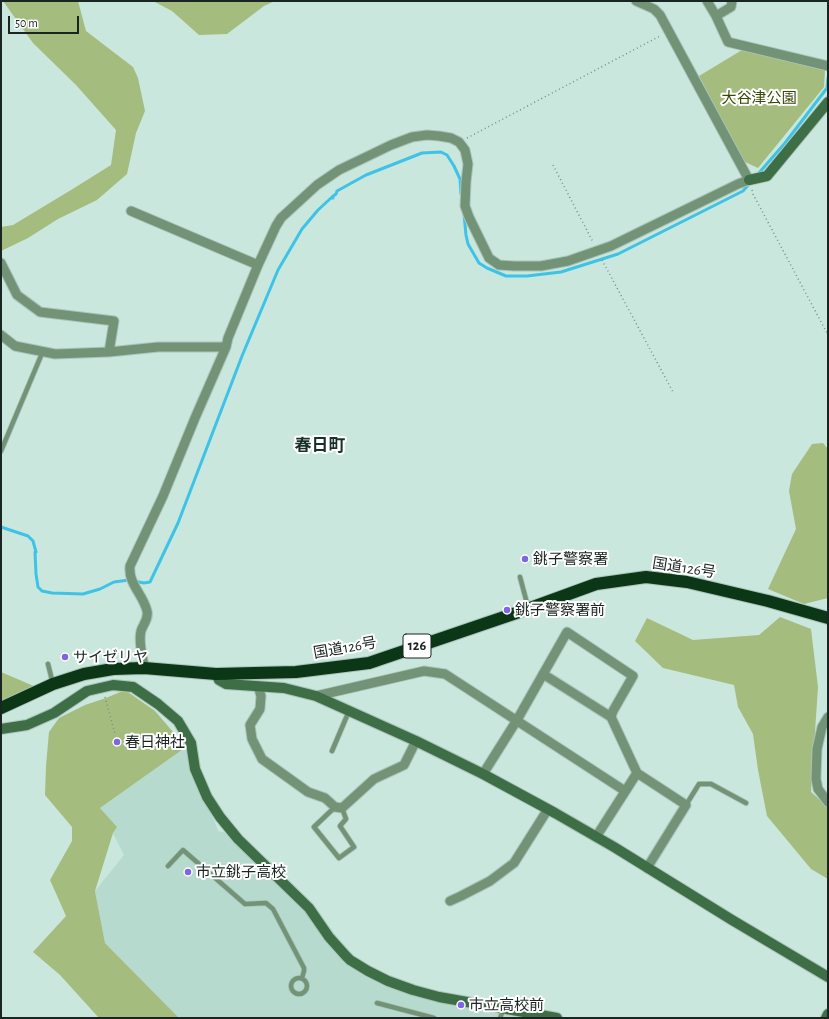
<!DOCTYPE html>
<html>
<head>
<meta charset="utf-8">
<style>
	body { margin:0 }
	#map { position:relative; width:829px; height:1019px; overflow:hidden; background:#c9e7dd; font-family:"Alegreya Sans",sans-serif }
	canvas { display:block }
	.frame { position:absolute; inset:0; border:2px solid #1a2522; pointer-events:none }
	.scale { position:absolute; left:8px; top:16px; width:71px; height:18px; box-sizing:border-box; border:2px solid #1a2522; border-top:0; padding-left:5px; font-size:12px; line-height:14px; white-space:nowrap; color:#1a2522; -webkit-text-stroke:3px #fff; paint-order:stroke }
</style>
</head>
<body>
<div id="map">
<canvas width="829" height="1019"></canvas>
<div class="frame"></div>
<div class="scale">50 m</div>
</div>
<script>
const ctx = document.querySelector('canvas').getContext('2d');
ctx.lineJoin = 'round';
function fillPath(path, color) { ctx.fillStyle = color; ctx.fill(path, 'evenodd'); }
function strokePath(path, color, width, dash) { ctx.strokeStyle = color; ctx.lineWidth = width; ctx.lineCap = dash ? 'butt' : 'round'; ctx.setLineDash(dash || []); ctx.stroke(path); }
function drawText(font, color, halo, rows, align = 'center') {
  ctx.font = font + ' "Alegreya Sans","Noto Sans JP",sans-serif'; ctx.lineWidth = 4; ctx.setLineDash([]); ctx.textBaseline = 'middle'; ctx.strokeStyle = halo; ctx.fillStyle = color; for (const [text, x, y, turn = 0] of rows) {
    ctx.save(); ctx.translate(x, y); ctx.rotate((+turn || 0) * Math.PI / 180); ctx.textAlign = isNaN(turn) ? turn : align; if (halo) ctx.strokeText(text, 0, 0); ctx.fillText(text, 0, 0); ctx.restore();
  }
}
fillPath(new Path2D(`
	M 187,746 L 193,776 L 196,785 L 200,796 L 211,812 L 218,831 L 226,833 L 298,903 L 306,913 L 334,951 L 348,963 L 421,996 L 521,1018 L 179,1018 L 105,943 L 95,891 L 124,855 L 100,808 Z`), '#b6dbce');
fillPath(new Path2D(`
	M 3,1 L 78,1 L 86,31 L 133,67 L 138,78 L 145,111 L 136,133 L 127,174 L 97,200 L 58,219 L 28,238 L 1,251 L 1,227 L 13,225 L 71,190 L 111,165 L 116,130 L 76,85 L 33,43 Z
	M 153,1 L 275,1 L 264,6 L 227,34 L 199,35 L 172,11 Z
	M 742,50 L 825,70 L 824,87 L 758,168 L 743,161 L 699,76 Z
	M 823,443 L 828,449 L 828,598 L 804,604 L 768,589 L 796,529 L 789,491 L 792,474 L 812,444 Z
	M 780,617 L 811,629 L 818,687 L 811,792 L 828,807 L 828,879 L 811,869 L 767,816 L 758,770 L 753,734 L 738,707 L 734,685 L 663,668 L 635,641 L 647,618 L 693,640 L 759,635 Z
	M 1,672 L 36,687 L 1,702 Z
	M 125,690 L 155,711 L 186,747 L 100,808 L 117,827 L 113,833 L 95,891 L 105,943 L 179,1018 L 99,1018 L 60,975 L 33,952 L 66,916 L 50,880 L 72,841 L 72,827 L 45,795 L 46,766 L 49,732 L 59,718 L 85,705 L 106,698 Z`), '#a5bc7f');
strokePath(new Path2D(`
	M 758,174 L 785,143 L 827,88 L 828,78
	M 464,214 L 466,235 L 468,244 L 479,263 L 487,268 L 506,276 L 527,276 L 561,272 L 618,254 L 743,191 L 750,183
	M 1,527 L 28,536 L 33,541 L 36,552 L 35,552 L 36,574 L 38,587 L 42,591 L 52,593 L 83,594 L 100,589 L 114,582 L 129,580 L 144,583 L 150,582 L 178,523 L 242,356 L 278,270 L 302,229 L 318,210 L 331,198 L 333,198 L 332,197 L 336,194 L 337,191 L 366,175 L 422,153 L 441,152 L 447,155 L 454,166 L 460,179 L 461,194`), '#3ec3e6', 3);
const lane = new Path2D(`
	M 1,451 L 43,351
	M 520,577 L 528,607
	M 48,664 L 53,684
	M 332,751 L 349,711
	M 686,805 L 699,784 L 711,784 L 746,803
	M 335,807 L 314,827 L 339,858 L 354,847 L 340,826 L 346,819 L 342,808
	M 168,866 L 183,850 L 245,904 L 266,903 L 273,909 L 304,968 L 304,971 L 302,978
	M291 986a8 8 0 1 1 16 0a8 8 0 1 1-16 0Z
	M 377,1003 L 434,1018
	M 500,1018 L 504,1008`);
const street = new Path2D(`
	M 707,1 L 716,16 L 728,42 L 828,66
	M 716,16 L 731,7 L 732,1
	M 131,211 L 258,265
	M 1,263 L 17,295 L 40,312 L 114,321 L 109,352
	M 1,335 L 15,346 L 55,354 L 109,352 L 158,347 L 226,347
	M 144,668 C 143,656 138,643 141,631 C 143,624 149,619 147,611 C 143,594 128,584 130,566 L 163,496 L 195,418 L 226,347 L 228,338 L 258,265 L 276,226 L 281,218 L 317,185 L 339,170 L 391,145 L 412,137 L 427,135 L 439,136 L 451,138 L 459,142 L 465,150 L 468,164 L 466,182 L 465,206 L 469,217 L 489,258 L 499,265 L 514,266 L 541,266 L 568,261 L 611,246 L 738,184 L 749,180 L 660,15 L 654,9 L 636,1
	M 543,674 L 611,717
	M 258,686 L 261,696 L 260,709 L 250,725 L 252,739 L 262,759 L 308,792 L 325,798 L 335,807 L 342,808 L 374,779 L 404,765 L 416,741
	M 316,696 L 424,671 L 445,674 L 625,791
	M 828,717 L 822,727 L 817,749 L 816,779 L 818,789 L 828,802
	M 483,774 L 517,720 L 567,632 L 633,676 L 613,711 L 611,717 L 637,773 L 686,805 L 647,868
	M 596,837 L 637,773
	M 450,901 L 461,896 L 490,881 L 514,863 L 548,809`);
const secondary = new Path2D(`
	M 749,180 L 767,176 L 828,102
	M 216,674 L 219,680 L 226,684 L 284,688 L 316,696 L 416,741 L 483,774 L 555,813 L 614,847 L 732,920 L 828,977
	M 1,729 L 27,725 L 54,713 L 87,691 L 113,685 L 133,687 L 158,704 L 178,721 L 191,743 L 195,769 L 207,797 L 220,817 L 238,839 L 309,908 L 329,937 L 346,956 L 350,960 L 368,971 L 388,981 L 413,990 L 439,997 L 557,1018
	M 826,1018 L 828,1014`);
const highway = new Path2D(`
	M 1,708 L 53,684 L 84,674 L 113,669 L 144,668 L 216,674 L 255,673 L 296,672 L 369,663 L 522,611 L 596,584 L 646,577 L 687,582 L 768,601 L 828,618`);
strokePath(lane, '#aac4bb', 6);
strokePath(street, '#aac4bb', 11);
strokePath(secondary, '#aac4bb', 12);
strokePath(highway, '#aac4bb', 14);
strokePath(new Path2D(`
	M 467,138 L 660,36
	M 553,165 L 593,242
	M 752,190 L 753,194 L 828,335
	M 602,260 L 673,392
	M 105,697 L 115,734`), '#798e88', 1.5, [1, 3]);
strokePath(lane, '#739377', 4.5);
strokePath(street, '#739377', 9);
strokePath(secondary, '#3d6e46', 10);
strokePath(highway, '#0b3717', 12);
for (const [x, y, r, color] of [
	[525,559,4,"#8065e0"],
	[507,610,4,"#8065e0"],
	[65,657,4,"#8065e0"],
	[117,742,4,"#8065e0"],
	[188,872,4,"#8065e0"],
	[461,1005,4,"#8065e0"]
]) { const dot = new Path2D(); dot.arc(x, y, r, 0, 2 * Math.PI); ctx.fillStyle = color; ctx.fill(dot); strokePath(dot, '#fff', 1.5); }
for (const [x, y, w] of [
	[417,646,28]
]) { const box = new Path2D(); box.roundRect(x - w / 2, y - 12, w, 24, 3); ctx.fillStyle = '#fff'; ctx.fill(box); strokePath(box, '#1a2522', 1); }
drawText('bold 14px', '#1a2522', null, [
	["126",417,646]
]);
drawText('15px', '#354804', '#fff', [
	["大谷津公園",759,98]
]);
drawText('15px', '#1a2522', '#fff', [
	["銚子警察署",533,559],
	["銚子警察署前",515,610],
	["サイゼリヤ",73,657],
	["春日神社",125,742],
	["市立銚子高校",196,872],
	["市立高校前",469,1005]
], 'left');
drawText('15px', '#1a2522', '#fff', [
	["国道126号",684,568,9],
	["国道126号",345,648,-10]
]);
drawText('bold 17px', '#173028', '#fff', [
	["春日町",320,446]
]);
</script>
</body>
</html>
